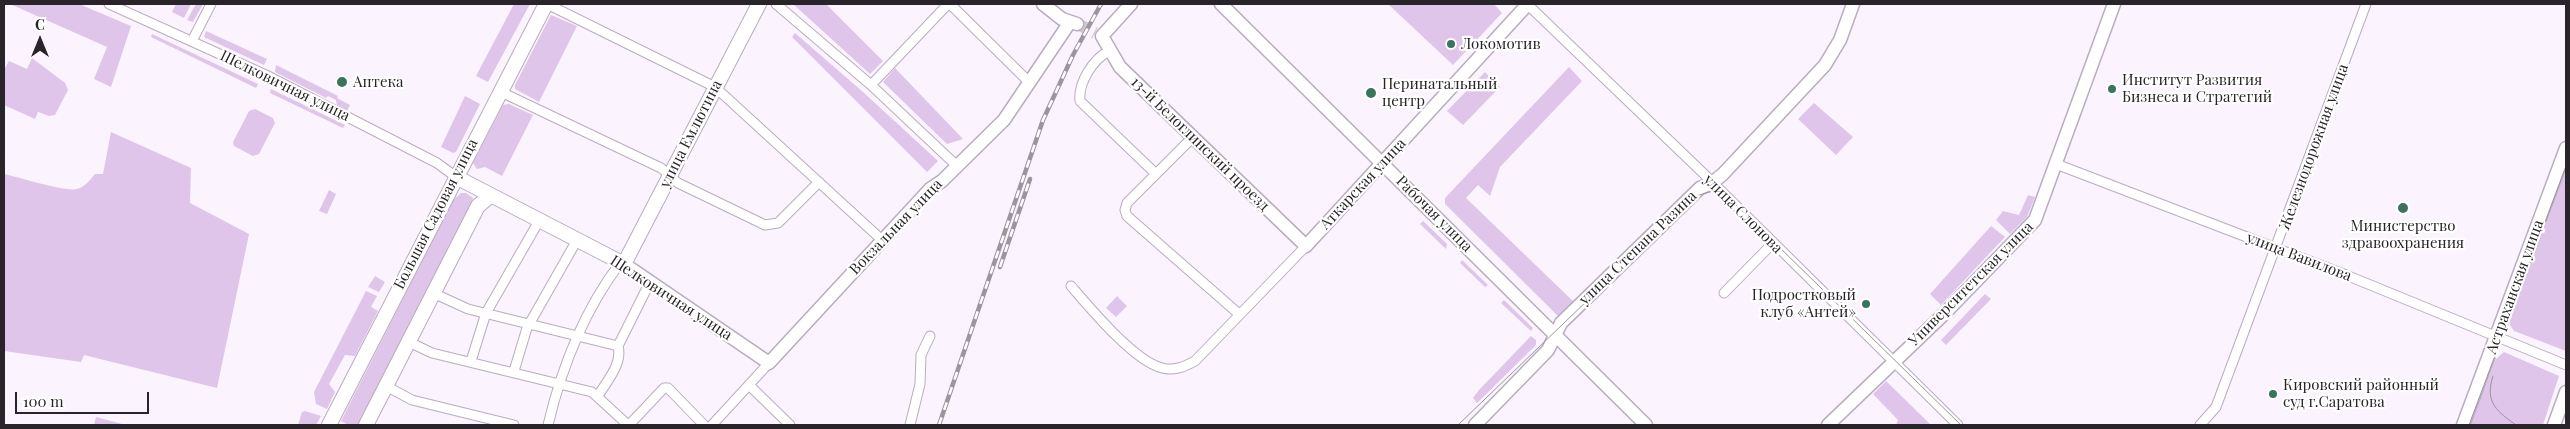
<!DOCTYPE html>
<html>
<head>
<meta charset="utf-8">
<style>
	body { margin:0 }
	#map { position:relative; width:2570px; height:429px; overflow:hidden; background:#fbf3fe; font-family:"Playfair Display",serif }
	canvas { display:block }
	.frame { position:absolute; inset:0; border:5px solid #28242a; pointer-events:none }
	.north { position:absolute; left:15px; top:15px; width:50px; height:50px; -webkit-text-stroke:4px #fff; paint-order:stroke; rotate:0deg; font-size:14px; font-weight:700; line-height:20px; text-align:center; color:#28242a }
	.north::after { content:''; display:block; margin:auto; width:18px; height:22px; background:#28242a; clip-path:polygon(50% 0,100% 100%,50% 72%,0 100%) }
	.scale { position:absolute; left:15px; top:392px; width:134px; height:22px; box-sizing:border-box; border:2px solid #28242a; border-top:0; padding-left:6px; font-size:15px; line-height:18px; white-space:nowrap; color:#28242a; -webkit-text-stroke:4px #fff; paint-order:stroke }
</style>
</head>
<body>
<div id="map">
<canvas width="2570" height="429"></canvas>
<div class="frame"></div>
<div class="north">С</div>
<div class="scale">100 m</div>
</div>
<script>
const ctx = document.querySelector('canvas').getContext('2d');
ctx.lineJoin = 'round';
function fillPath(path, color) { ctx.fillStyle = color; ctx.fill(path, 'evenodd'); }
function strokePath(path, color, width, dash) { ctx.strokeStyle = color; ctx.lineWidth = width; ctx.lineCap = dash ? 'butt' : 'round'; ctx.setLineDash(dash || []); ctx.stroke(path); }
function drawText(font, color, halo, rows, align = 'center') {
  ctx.font = font + ' "Playfair Display",serif'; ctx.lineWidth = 4.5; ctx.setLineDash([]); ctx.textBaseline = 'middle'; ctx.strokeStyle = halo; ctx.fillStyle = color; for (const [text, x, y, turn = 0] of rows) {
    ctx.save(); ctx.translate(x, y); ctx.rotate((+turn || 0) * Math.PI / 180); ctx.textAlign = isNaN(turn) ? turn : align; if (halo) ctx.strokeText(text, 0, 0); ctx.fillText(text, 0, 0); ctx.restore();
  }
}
fillPath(new Path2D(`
	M 10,4 L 79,4 L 131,26 L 111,87 L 94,79 L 107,47 Z
	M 176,4 L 191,4 L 184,18 L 172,12 Z
	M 196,4 L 203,4 L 193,22 L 187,20 Z
	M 514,4 L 530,4 L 488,82 L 476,76 Z
	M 793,4 L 826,4 L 883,61 L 870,74 Z
	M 1388,4 L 1494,4 L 1502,13 L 1453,65 Z
	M 551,15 L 577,26 L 539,102 L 515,89 L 515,85 Z
	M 206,31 L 267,59 L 264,65 L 204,37 Z
	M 795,33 L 863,92 L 938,161 L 927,172 L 792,37 Z
	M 152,34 L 258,84 L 256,88 L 151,37 Z
	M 32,58 L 65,83 L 68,90 L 55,115 L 49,116 L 38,112 L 35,119 L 4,105 L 4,70 L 9,61 L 27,69 Z
	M 276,65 L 338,96 L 337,98 L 350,105 L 347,111 L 337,106 L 336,100 L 328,96 L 326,98 L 275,72 Z
	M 1569,67 L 1582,81 L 1500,167 L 1490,196 L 1478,185 L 1466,198 L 1576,304 L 1559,317 L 1445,204 L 1445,198 Z
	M 895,68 L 963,139 L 947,144 L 883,82 Z
	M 1485,72 L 1500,87 L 1463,125 L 1447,111 Z
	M 271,89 L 345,125 L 343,128 L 270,93 Z
	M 465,96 L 480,104 L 456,152 L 453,153 L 441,147 Z
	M 1814,103 L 1853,137 L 1836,155 L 1798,119 Z
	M 509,104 L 533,115 L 502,176 L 485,167 L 477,169 L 473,163 L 503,105 Z
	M 255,109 L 273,118 L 275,123 L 259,154 L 253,156 L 234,146 L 233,142 L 249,111 Z
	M 111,132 L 191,168 L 190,203 L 249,234 L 217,388 L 84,355 L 81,362 L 4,351 L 4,174 C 19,177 64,192 77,189 C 85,187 90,180 95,174 L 103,174 Z
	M 2566,163 L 2566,351 L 2514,331 L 2510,325 L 2509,313 Z
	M 329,190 L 336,194 L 327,214 L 319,211 Z
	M 461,193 L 466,193 L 473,198 L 472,206 L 361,425 L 348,425 L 341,421 L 453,200 Z
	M 2028,195 L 2035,197 L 2027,217 L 2010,234 L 1996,220 L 2003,211 L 2019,215 Z
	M 1423,221 L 1447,244 L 1446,249 L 1420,224 Z
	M 1991,226 L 2005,237 L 1941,305 L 1930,294 Z
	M 1462,260 L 1488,285 L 1485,287 L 1460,263 Z
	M 375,276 L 385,282 L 379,292 L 368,287 Z
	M 366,291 L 377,296 L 371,307 L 378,311 L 355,356 L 345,355 L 329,384 L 335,392 L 327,409 L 316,404 L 314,392 Z
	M 1985,294 L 1991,299 L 1946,345 L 1941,340 Z
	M 1117,296 L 1127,306 L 1116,317 L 1106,308 Z
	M 1504,300 L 1533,328 L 1531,331 L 1501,303 Z
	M 1531,336 L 1536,340 L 1536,345 L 1477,403 L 1473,398 L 1479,390 Z
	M 2504,352 L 2559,376 L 2543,425 L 2470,425 L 2496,359 Z
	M 1886,381 L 1931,425 L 1896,425 L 1898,420 L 1873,394 Z
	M 305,411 L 321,416 L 316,425 L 298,425 L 302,412 Z
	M 96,417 L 126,425 L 94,425 Z`), '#dfc5e9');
strokePath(new Path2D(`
	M 1078,24 L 1095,33`), '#d1cad4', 12, [12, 6]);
const street = new Path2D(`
	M 109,4 L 266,75 L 437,163 L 456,177
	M 547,4 L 715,87 L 882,240
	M 776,4 L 871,85 L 956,165
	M 950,4 L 1030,83
	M 1527,4 L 1703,173 L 1958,425
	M 192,41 L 211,4
	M 1109,51 C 1093,59 1078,83 1080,101 L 1156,174
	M 871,85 L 948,4
	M 499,91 L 661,168 L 678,183 L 765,225 L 778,223 L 819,182
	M 1193,137 L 1127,203 L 1125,210 L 1127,216 L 1239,314
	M 2056,164 L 2346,275 L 2566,365
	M 1071,286 C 1090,308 1134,361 1162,368 C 1174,371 1184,367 1195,361 L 1306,246
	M 433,293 L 468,309 L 618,346
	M 1724,293 L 1773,243
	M 409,342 L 432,353 L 592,392 L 628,425
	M 471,361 L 486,313 L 539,221
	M 514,371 L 527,328 L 577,240
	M 386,386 L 412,400 L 514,425
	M 750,386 L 790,425
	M 598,396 C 606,382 623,364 618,346 L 650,282
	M 548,425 C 562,366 583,312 620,263
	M 629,425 L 664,388 L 668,388 L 704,425
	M 712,425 L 769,363
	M 910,425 L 920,384 L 921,355 L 930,336
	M 2200,425 L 2216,407 L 2366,4`);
const secondary = new Path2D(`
	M 1043,4 L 1062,19 L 1077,24
	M 1221,4 L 1646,425
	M 1102,36 L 1120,67 L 1306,246 L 1528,4
	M 1102,36 L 1131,4
	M 624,264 L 769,363 L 930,189 L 942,181 L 1004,120 L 1070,22
	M 1475,425 L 1548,350 L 1561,323 L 1700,188 L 1712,183 L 1723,174 L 1825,65 L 1840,40 L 1853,4
	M 1828,425 L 1943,315 L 2035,220 L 2114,4
	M 2463,425 L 2566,148
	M 2554,425 L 2566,392`);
const primary = new Path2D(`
	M 456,177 L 624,264 L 759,4
	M 329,425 L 546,4
	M 366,425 L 478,206 L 490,196`);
strokePath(street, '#b9acbe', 11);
strokePath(secondary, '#b9acbe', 15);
strokePath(primary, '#b9acbe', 16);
strokePath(street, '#fff', 9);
strokePath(secondary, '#fff', 12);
strokePath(primary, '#fff', 14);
strokePath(new Path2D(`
	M 2493,376 C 2484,403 2498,412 2516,425
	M 1458,425 L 1696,196 L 1713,191 L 1728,197 L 1961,425
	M 2469,425 L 2566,166`), '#9b959e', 1);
const rail = new Path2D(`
	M 1000,267 L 1030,179
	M 939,425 L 1043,120 L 1073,55 L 1101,4`);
strokePath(rail, '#9b959e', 4.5);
strokePath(rail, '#fff', 2.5, [8]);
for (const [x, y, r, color] of [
	[1451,44,5,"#3a745e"],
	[342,82,6,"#3a745e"],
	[2112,89,5,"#3a745e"],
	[1371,93,6,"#3a745e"],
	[2403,208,6,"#3a745e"],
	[1866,304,5,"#3a745e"],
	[2273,394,5,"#3a745e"]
]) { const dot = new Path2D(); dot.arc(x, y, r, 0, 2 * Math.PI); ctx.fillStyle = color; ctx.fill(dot); strokePath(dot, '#fff', 2); }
drawText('15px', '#28242a', '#fff', [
	["Локомотив",1461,44],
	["Институт Развития",2122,80],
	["Бизнеса и Стратегий",2122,97],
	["Аптека",353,82],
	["Перинатальный",1382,84],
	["центр",1382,101],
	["Министерство",2403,226,"center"],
	["здравоохранения",2403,243,"center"],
	["Подростковый",1856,295,"right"],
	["клуб «Антей»",1856,312,"right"],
	["Кировский районный",2283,385],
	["суд г.Саратова",2283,402]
], 'left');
drawText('15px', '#28242a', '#fff', [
	["Шелковичная улица",285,86,26],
	["улица Емлютина",691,134,-63],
	["13-й Белоглинский проезд",1200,144,44],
	["Железнодорожная улица",2314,147,-70],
	["Аткарская улица",1363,184,-47],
	["Большая Садовая улица",436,214,-63],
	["Рабочая улица",1434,214,45],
	["улица Слонова",1743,214,45],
	["Вокзальная улица",896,227,-46],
	["улица Степана Разина",1638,248,-44],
	["улица Вавилова",2299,257,21],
	["Университетская улица",1971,284,-45],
	["Астраханская улица",2515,287,-70],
	["Шелковичная улица",671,298,33]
]);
</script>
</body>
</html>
